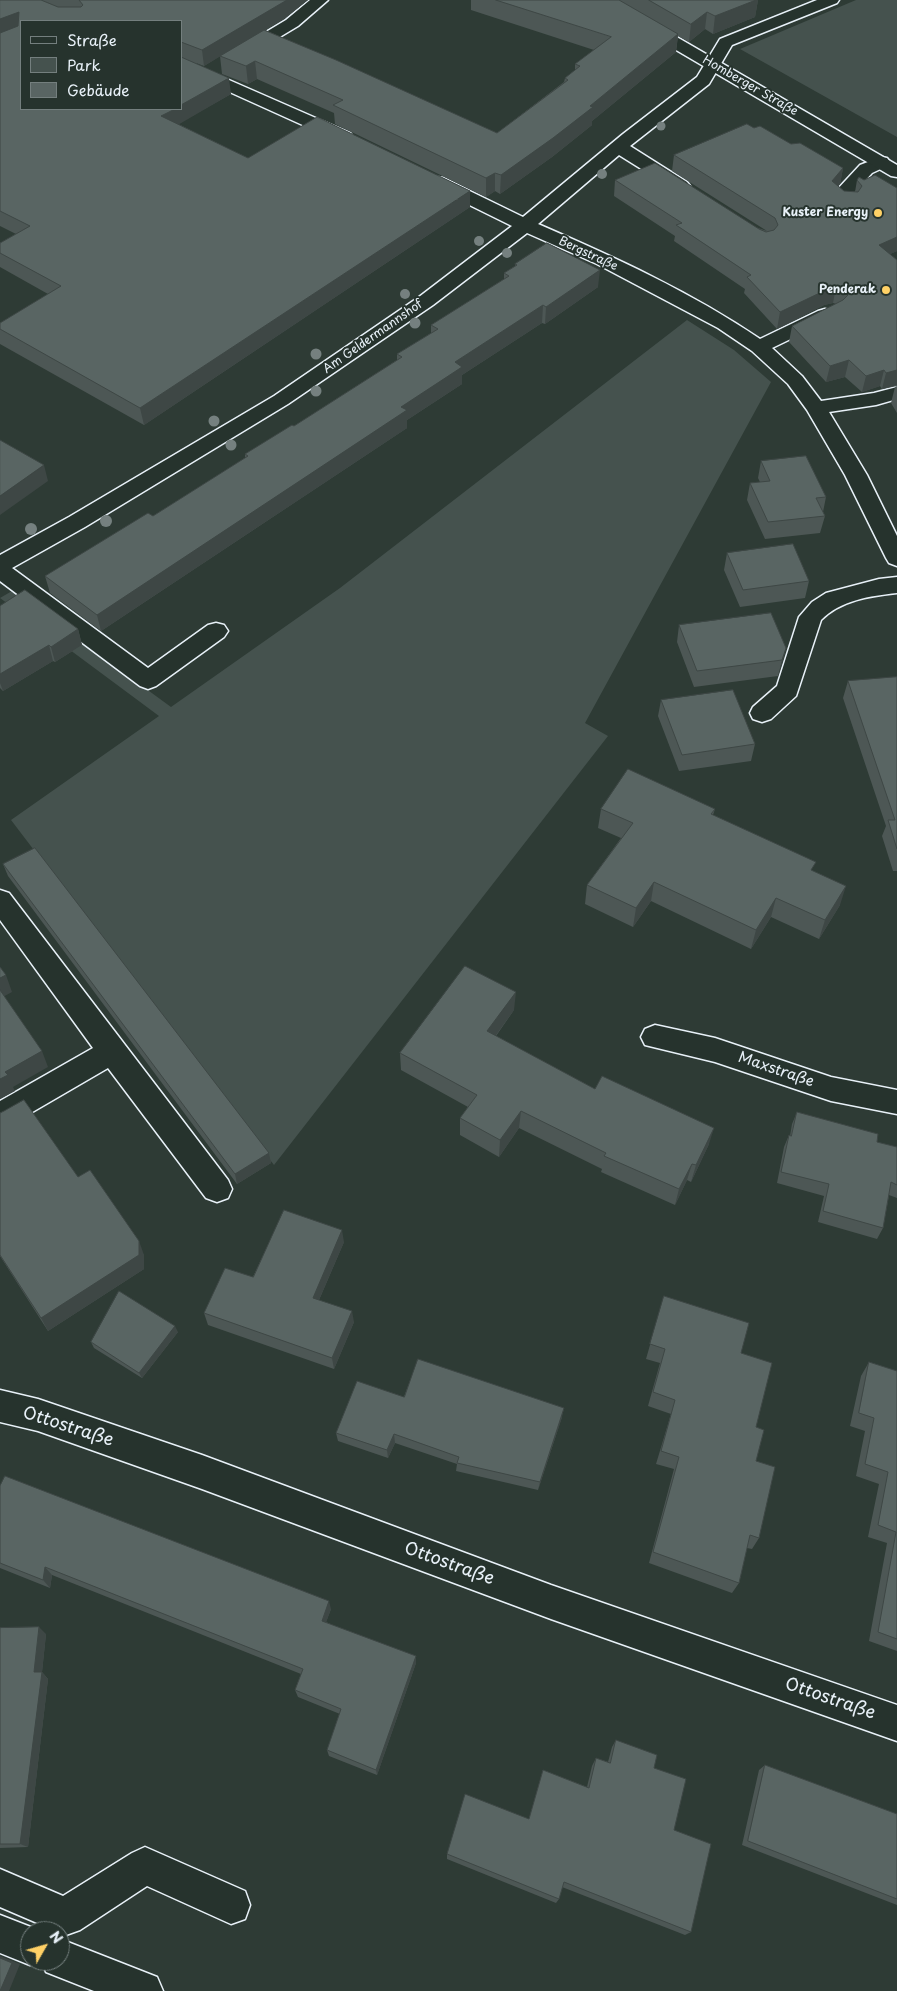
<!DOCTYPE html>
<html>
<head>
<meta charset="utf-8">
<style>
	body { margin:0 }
	#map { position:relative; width:897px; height:1991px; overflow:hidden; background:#2e3b35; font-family:"Playpen Sans",sans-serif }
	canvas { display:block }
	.legend { position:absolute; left:20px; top:20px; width:162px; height:90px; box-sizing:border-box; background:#26332d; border:1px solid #747f7e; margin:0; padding:6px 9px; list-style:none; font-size:15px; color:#e8f1f8 }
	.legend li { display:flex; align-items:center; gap:10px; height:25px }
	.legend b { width:25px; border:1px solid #747f7e }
	.north { position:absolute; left:20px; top:1921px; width:50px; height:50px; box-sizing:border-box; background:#26332d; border:1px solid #747f7e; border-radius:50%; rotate:52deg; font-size:14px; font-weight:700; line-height:20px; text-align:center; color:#e8f1f8 }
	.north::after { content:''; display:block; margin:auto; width:18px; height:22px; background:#ffd166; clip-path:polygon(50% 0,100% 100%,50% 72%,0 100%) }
</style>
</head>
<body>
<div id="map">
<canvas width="897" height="1991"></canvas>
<ul class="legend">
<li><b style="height:6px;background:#26332d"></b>Straße</li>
<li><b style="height:14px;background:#45524e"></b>Park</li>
<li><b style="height:14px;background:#596563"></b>Gebäude</li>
</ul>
<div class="north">N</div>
</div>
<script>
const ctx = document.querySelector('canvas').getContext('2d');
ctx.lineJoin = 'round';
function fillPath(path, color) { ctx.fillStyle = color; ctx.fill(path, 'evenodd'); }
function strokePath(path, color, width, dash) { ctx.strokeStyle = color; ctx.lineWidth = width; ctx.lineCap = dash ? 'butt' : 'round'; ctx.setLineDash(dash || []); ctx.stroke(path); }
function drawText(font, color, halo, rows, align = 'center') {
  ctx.font = font + ' "Playpen Sans",sans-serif'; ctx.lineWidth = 4; ctx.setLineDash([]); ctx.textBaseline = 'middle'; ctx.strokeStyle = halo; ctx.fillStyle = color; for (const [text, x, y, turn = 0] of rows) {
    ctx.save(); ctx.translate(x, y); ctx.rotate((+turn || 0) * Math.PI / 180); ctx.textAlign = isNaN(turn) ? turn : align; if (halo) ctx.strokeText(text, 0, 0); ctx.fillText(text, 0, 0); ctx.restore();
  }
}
fillPath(new Path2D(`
	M 856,0 L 897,0 L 897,137 L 740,49 Z
	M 687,320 L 734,350 L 771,382 L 585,723 L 608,736 L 274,1165 L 11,820 L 159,716 L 0,598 L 12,591 L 171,707 L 340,588 Z`), '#45524e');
const minor = new Path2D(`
	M 310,0 L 328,0 L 298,26 L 248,56 L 236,56 L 234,53 L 236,50 L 286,20 Z
	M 817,0 L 839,0 L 837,3 L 732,45 L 709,84 L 630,146 L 687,182 L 690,186 L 687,190 L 681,191 L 675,190 L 619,155 L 538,224 C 614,257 691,292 760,339 L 818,311 L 825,309 L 832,311 L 835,315 L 832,319 L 772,348 L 802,376 L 821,401 L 874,393 L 897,387 L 897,399 L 876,405 L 829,412 L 867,475 L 897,536 L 897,566 L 889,563 L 886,558 L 845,475 L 807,410 L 788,384 L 752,351 L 718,328 L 597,264 L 527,233 L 433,305 L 288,404 L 85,527 L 12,568 L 148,668 L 208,625 L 216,623 L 224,625 L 228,631 L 224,637 L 156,686 L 148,689 L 140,686 L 0,581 L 0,555 L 69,517 L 274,396 L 419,297 L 512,226 L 431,186 L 428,182 L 431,178 L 437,177 L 443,178 L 523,217 L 623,134 L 697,77 L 720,39 Z
	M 181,59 L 350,133 L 353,137 L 350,141 L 344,142 L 338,141 L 181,70 Z
	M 881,157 L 887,158 L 890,162 L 887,166 L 872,173 L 851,196 L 857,202 L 854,206 C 845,208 837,205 831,197 L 834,193 L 860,165 Z
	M 897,577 L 897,593 C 870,596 841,600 821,620 L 796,696 L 771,719 L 762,722 L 753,719 L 750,713 L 753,707 L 777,686 L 799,617 L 812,602 L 826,593 L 879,579 Z
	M 0,890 L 9,893 L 228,1180 L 232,1189 L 228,1198 L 217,1202 L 206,1198 L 108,1068 L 10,1125 L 0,1129 L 0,1101 L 93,1048 L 0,920 Z
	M 655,1025 L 715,1038 L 831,1077 L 897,1090 L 897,1114 L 831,1101 L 715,1062 L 645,1045 L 641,1037 L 645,1029 Z
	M 0,1390 L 38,1399 L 202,1455 L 551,1585 L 897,1705 L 897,1741 L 551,1619 L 202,1489 L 38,1431 L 0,1422 Z
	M 145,1847 L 245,1891 L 250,1905 L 245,1919 L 231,1924 L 147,1886 L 80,1930 L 66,1935 L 60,1931 L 56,1931 L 0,1907 L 0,1869 L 63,1896 L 132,1853 Z
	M 0,1915 L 41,1931 L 30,1931 L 30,1961 L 41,1961 L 30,1965 L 0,1953 Z
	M 60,1939 L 157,1977 L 163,1991 L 94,1991 L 46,1972 L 42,1961 L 60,1961 Z`);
const major = new Path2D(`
	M 594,0 L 613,0 L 897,165 L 897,177 L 891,176 L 596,3 Z`);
strokePath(minor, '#e8f1f8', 3);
strokePath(major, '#e8f1f8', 3);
fillPath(minor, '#26332d');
fillPath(major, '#26332d');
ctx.fillStyle = '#75807f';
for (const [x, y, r] of [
	[661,126,4.5],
	[602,174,5],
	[479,241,5],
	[507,253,5],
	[405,294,5],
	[415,323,5.5],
	[316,354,5.5],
	[316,391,5.5],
	[214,421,5.5],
	[231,445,5.5],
	[106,521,6],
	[31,529,6]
]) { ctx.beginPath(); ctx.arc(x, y, r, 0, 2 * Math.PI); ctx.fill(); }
fillPath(new Path2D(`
	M 0,0 L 308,0 L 285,18 L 265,30 L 497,133 L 564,82 L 565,78 L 575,70 L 575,64 L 594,50 L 471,10 L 471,0 L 758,0 L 755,17 L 713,34 L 705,29 L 689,42 L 678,36 L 676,52 L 592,121 L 592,125 L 552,157 L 500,194 L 495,191 L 486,197 L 335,124 L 334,113 L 257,79 L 248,84 L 222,74 L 220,56 L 204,66 L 196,63 L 231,94 L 178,124 L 248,158 L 470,207 L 144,425 L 0,344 L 0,323 L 48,294 L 0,267 L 0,243 L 16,234 L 0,226 ZM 21,21 L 181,21 L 181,109 Z
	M 754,128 L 791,144 L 843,168 L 840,184 L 838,186 L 844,191 L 855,192 L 857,180 L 864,180 L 897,188 L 897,251 L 890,254 L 897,260 L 897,386 L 882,389 L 880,386 L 862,392 L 845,377 L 826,382 L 789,342 L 792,326 L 836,304 L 833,303 L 824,305 L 777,329 L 744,293 L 745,289 L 674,241 L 675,236 L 614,196 L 615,180 L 767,231 L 672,171 L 674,155 Z
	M 515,264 L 598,287 L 545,324 L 542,323 L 462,375 L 462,384 L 407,420 L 407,428 L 101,631 L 50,593 L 45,576 L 153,516 L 245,458 L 245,454 L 294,426 L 397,360 L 397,354 L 431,333 L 431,325 L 504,279 L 504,273 L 515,266 Z
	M 897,386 L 897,413 L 891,403 L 895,387 Z
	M 761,461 L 826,497 L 823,512 L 825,516 L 820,533 L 765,539 L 747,500 L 750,483 L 760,482 L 758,478 Z
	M 727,553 L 809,581 L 805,598 L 740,607 L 724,570 Z
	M 0,606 L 78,629 L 82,645 L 55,662 L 53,661 L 3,691 L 0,688 Z
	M 679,625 L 786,648 L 778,676 L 694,687 L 677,642 Z
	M 897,677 L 897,871 L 893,871 L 882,836 L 886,826 L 843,698 L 848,681 Z
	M 661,700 L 755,744 L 751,761 L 679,771 L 658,716 Z
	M 601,809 L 715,809 L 713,815 L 813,871 L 840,905 L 819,939 L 771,917 L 751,949 L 651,901 L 633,927 L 585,904 L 587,885 L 621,838 L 598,828 Z
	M 3,864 L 269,1153 L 271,1163 L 237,1184 L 8,876 Z
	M 514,1010 L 496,1036 L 595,1089 L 709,1144 L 691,1182 L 687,1180 L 675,1205 L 601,1172 L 602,1169 L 519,1128 L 499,1157 L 460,1135 L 460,1118 L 468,1107 L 401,1070 L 400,1053 Z
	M 797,1112 L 877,1142 L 897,1147 L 897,1198 L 889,1195 L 883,1228 L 877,1239 L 818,1222 L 824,1196 L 777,1183 L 784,1147 L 789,1135 L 790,1136 L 792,1124 Z
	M 0,1113 L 78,1177 L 144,1255 L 144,1269 L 48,1331 L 0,1256 Z
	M 344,1242 L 319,1300 L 354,1322 L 334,1369 L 208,1325 L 204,1313 L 253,1277 Z
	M 664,1296 L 741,1353 L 756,1427 L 756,1461 L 759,1538 L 752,1549 L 747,1548 L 739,1583 L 732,1593 L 649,1563 L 674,1469 L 656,1464 L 671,1414 L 648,1406 L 660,1363 L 646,1359 Z
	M 178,1332 L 142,1378 L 94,1348 L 91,1342 Z
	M 869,1362 L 897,1371 L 897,1651 L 869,1641 L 887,1543 L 868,1537 L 879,1484 L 856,1476 L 865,1431 L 850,1426 L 861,1376 Z
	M 404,1397 L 562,1417 L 538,1490 L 456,1471 L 457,1464 L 395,1443 L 388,1458 L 338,1441 L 336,1433 Z
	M 0,1486 L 331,1609 L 326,1622 L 416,1663 L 377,1775 L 329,1756 L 327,1750 L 340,1714 L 298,1697 L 295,1690 L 301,1674 L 52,1575 L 50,1588 L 0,1568 Z
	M 0,1628 L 46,1634 L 42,1672 L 48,1679 L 28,1847 L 0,1848 Z
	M 616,1740 L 654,1768 L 674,1830 L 691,1932 L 685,1935 L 562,1887 L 559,1899 L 556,1903 L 447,1859 L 447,1854 L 529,1819 L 543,1770 L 587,1787 L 592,1766 L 596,1758 L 608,1762 L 612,1747 Z
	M 765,1765 L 897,1814 L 897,1905 L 742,1845 L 759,1770 Z`), '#4d5755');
fillPath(new Path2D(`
	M 287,0 L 308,0 L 285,18 L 204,66 L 202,50 Z
	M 756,0 L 758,0 L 755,17 L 713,34 L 715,16 Z
	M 19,12 L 21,28 L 0,36 L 0,19 Z
	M 707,12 L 705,29 L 689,42 L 691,24 Z
	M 678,34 L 676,52 L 592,121 L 592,125 L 552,157 L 500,194 L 501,175 L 590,106 Z
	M 255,61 L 257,79 L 248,84 L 246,66 Z
	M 229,78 L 231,94 L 164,133 L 161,116 L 175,109 L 181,109 L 181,105 Z
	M 843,168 L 840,184 L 829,197 L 832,181 Z
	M 495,173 L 495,191 L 486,197 L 486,178 Z
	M 470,191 L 470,207 L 144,425 L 140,408 Z
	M 897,237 L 897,251 L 875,261 L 879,245 Z
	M 600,270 L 598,287 L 545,324 L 546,307 Z
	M 836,287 L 833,303 L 824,305 L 777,329 L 780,312 L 828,289 Z
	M 543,305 L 542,323 L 462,375 L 462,384 L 407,420 L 407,428 L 101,631 L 97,615 L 455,362 Z
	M 849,360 L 845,377 L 826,382 L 830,366 Z
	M 884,370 L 880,386 L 862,392 L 866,376 Z
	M 897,370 L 897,385 L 882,389 L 886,373 Z
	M 44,465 L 48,481 L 0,515 L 0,496 Z
	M 78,629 L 82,645 L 55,662 L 51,647 Z
	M 49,645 L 53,661 L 3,691 L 0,683 L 0,674 Z
	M 786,648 L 782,664 L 778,676 L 782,660 Z
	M 654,882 L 651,901 L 633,927 L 636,908 Z
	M 846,886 L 840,905 L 819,939 L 825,920 Z
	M 776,898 L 771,917 L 751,949 L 756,930 Z
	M 6,975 L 12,992 L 1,998 L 0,995 L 0,978 Z
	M 516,992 L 514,1010 L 486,1049 L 487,1031 Z
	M 42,1051 L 48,1067 L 13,1087 L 15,1091 L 0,1099 L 0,1079 L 5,1072 Z
	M 521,1111 L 519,1128 L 499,1157 L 500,1140 Z
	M 714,1128 L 709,1144 L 691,1182 L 696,1165 Z
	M 269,1153 L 271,1163 L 237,1184 L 235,1174 Z
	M 692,1164 L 687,1180 L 675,1205 L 679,1189 Z
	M 342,1230 L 344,1242 L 315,1309 L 313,1298 Z
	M 139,1241 L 144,1255 L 144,1269 L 48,1331 L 41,1318 Z
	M 352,1311 L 354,1322 L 334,1369 L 332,1358 Z
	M 175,1326 L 178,1332 L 142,1378 L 139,1373 Z
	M 564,1408 L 562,1417 L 538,1490 L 540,1482 Z
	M 394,1434 L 395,1443 L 388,1458 L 387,1450 Z
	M 45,1567 L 52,1575 L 50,1588 L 43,1580 Z
	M 329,1601 L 331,1609 L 324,1628 L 322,1621 Z
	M 39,1627 L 46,1634 L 42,1672 L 48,1679 L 28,1847 L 20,1844 L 34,1672 Z
	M 416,1656 L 416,1663 L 377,1775 L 376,1770 Z
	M 0,1956 L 20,1964 L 9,1991 L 0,1991 Z`), '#3e4745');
const building = new Path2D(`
	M 0,0 L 41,0 L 58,7 L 81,7 L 83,5 L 79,0 L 287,0 L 202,50 L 181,42 L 181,21 L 21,21 L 21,109 L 175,109 L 161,116 L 248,158 L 317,117 L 470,191 L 140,408 L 0,329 L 0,323 L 61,286 L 0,253 L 0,243 L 30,226 L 0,211 L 0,33 L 18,26 L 19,12 L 0,19 Z
	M 496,0 L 619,0 L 678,34 L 590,106 L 593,107 L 553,138 L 501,175 L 495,173 L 486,178 L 333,105 L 343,100 L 255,61 L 246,66 L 220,56 L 264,30 L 336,60 L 497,133 L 568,80 L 565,78 L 580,66 L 575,64 L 611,37 Z
	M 649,0 L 756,0 L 715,16 L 707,12 L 691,24 Z
	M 181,57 L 229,78 L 181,105 Z
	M 747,124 L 754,128 L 760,126 L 791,144 L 800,143 L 843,168 L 832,181 L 844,191 L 858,192 L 862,186 L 857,180 L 859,177 L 864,180 L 875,175 L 897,188 L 897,237 L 879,245 L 897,260 L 897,370 L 886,373 L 884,370 L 866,376 L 849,360 L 830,366 L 792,326 L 843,300 L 848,295 L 844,290 L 836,287 L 828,289 L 780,312 L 747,277 L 751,275 L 676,225 L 682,223 L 615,180 L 655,163 L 759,229 L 766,232 L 774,230 L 778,225 L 775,218 L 674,155 Z
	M 547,243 L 600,270 L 546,307 L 543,305 L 455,362 L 462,367 L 401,407 L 407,410 L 97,615 L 45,576 L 148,513 L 153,516 L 248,456 L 245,454 L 292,425 L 294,426 L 402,357 L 397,354 L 438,329 L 431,325 L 509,276 L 504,273 L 517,265 L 515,264 Z
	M 0,440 L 44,465 L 0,496 Z
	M 806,456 L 826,497 L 816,498 L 825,516 L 768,522 L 750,483 L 770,481 L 761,461 Z
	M 793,544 L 809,581 L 743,590 L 727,553 Z
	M 25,590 L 78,629 L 51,647 L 49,645 L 0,674 L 0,606 Z
	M 771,613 L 786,648 L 782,660 L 697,671 L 679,625 Z
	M 897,677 L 897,849 L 888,820 L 895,820 L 848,681 Z
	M 733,690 L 755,744 L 682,755 L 661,700 Z
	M 628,769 L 715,809 L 711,814 L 816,862 L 811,870 L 846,886 L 825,920 L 776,898 L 756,930 L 654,882 L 636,908 L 587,885 L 633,823 L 601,809 Z
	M 35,848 L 269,1153 L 235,1174 L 3,864 Z
	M 465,966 L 516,992 L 487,1031 L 595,1089 L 602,1076 L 714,1128 L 696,1165 L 692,1164 L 679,1189 L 604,1156 L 606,1153 L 521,1111 L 500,1140 L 460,1118 L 477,1095 L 400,1053 Z
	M 0,967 L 6,975 L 0,978 Z
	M 0,990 L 42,1051 L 5,1072 L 8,1075 L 0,1079 Z
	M 24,1100 L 78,1177 L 90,1170 L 139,1241 L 139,1255 L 41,1318 L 0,1255 L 0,1113 L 4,1111 Z
	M 797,1112 L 878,1134 L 877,1142 L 897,1147 L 897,1185 L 891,1182 L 883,1228 L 823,1211 L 829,1184 L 781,1172 L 789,1135 L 791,1136 Z
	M 284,1210 L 342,1230 L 313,1298 L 352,1311 L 332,1358 L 204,1313 L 225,1268 L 253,1277 Z
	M 119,1291 L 175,1326 L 139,1373 L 91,1342 Z
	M 664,1296 L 749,1323 L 741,1353 L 772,1363 L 756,1427 L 764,1430 L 756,1461 L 775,1467 L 759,1538 L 750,1535 L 739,1583 L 653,1552 L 679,1457 L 661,1451 L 675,1400 L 653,1392 L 665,1349 L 650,1344 Z
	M 418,1359 L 564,1408 L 540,1482 L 457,1463 L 459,1457 L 394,1434 L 387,1450 L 336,1433 L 357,1381 L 404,1397 Z
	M 869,1362 L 897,1371 L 897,1639 L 878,1632 L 896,1532 L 878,1525 L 888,1472 L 865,1464 L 874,1418 L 859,1413 Z
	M 5,1476 L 329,1601 L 322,1621 L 416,1656 L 376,1770 L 327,1750 L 341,1709 L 295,1690 L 303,1669 L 45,1567 L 43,1580 L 0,1563 L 0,1486 Z
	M 39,1627 L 34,1672 L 42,1672 L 20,1844 L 0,1844 L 0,1628 Z
	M 616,1740 L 657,1755 L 654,1768 L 686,1779 L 674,1830 L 711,1844 L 691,1932 L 564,1882 L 559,1899 L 447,1854 L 465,1794 L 529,1819 L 543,1770 L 589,1788 L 596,1758 L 610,1763 Z
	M 765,1765 L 897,1814 L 897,1899 L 748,1841 Z
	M 0,1958 L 12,1963 L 0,1991 Z`);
fillPath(building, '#596563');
strokePath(building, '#3e4745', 1);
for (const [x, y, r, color] of [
	[878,213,5,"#ffd166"],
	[886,290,5,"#ffd166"]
]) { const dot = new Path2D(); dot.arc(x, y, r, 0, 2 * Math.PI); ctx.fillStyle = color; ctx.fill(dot); strokePath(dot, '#26332d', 2); }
drawText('12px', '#e8f1f8', '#26332d', [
	["Homberger Straße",750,86,30],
	["Bergstraße",588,254,25],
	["Am Geldermannshof",373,337,-35]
]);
drawText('bold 12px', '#e8f1f8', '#26332d', [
	["Kuster Energy",868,213],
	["Penderak",876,290]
], 'right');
drawText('15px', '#e8f1f8', '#26332d', [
	["Maxstraße",776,1070,19]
]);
drawText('18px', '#e8f1f8', '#26332d', [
	["Ottostraße",68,1427,18],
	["Ottostraße",449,1564,20],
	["Ottostraße",830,1699,19]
]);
</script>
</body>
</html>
